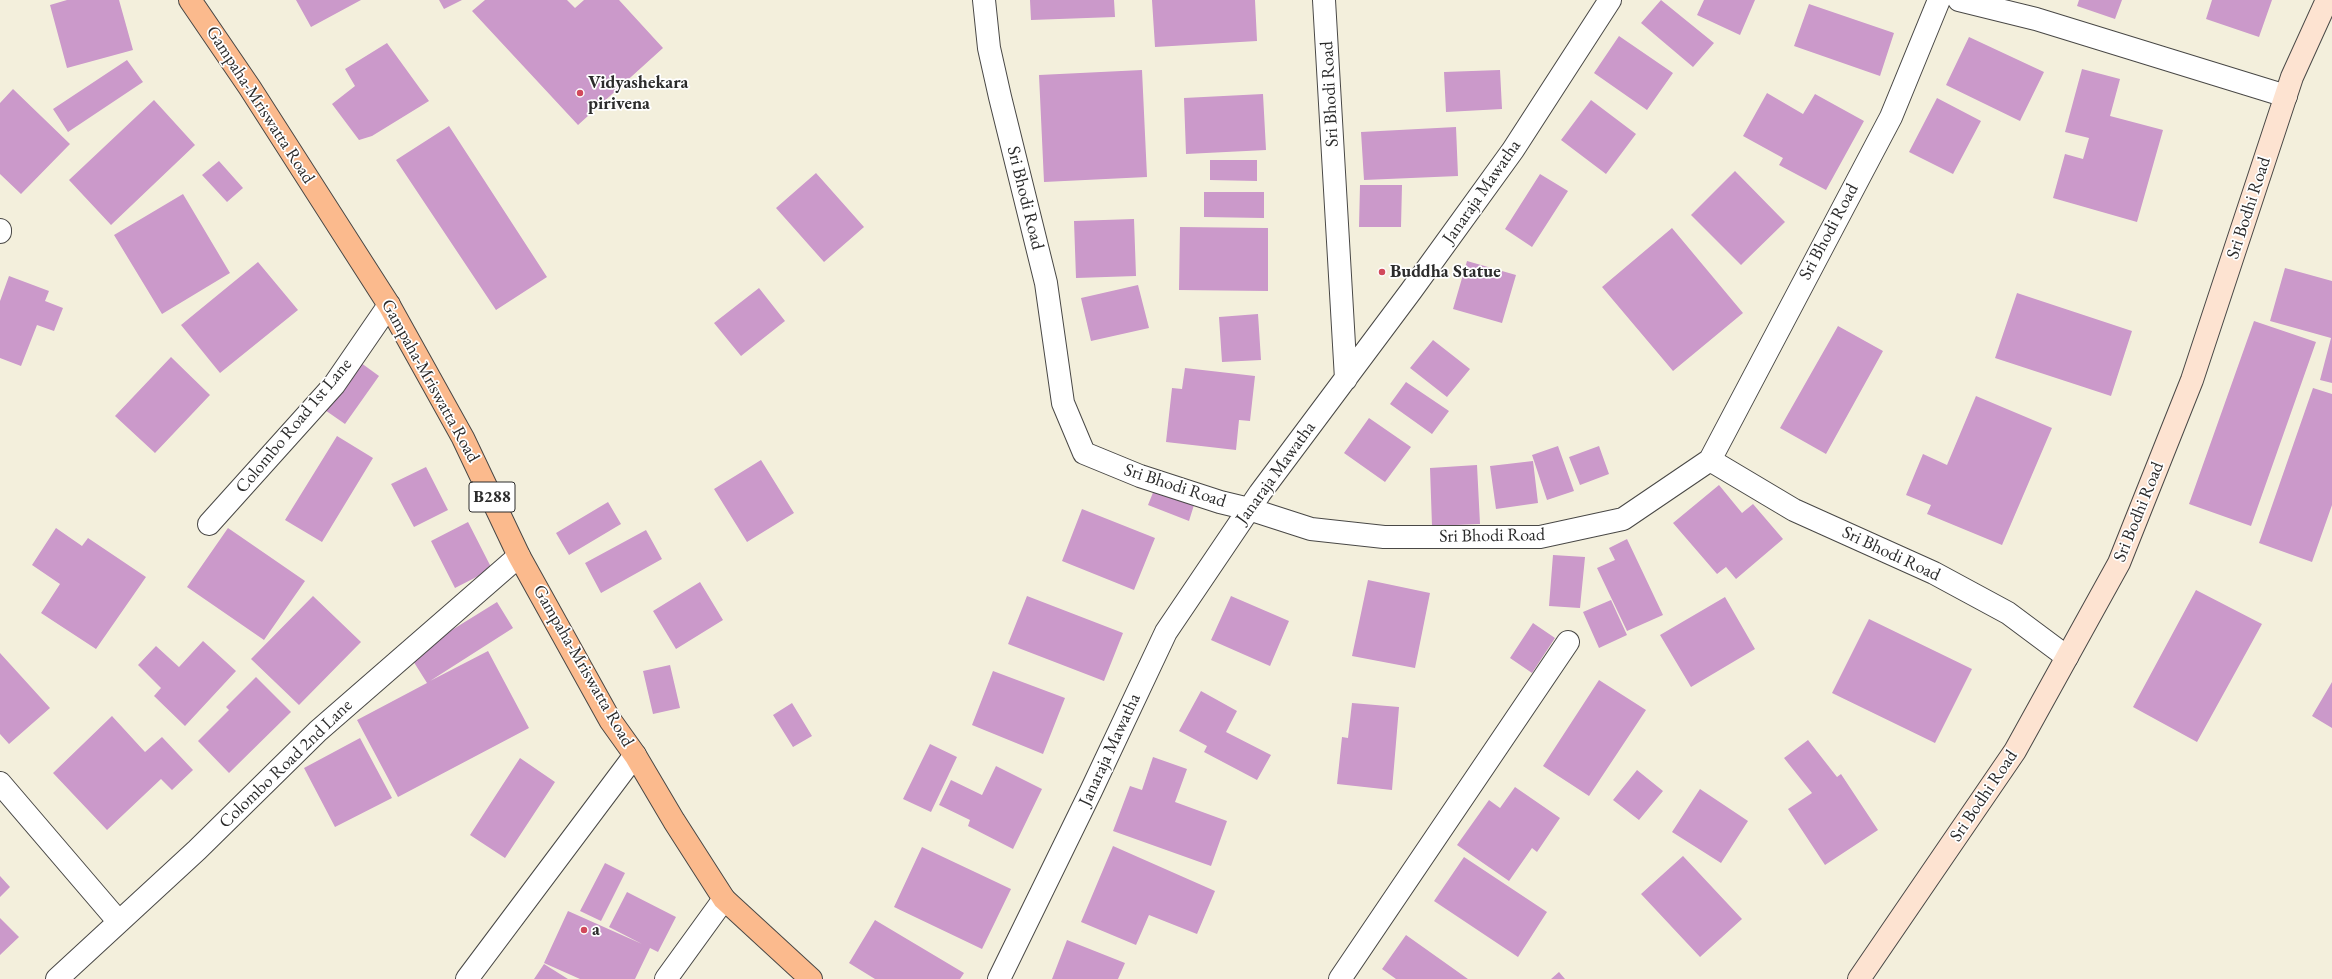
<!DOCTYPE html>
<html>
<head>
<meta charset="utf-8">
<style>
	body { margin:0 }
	canvas { display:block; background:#f3efdc }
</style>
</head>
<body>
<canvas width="2332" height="979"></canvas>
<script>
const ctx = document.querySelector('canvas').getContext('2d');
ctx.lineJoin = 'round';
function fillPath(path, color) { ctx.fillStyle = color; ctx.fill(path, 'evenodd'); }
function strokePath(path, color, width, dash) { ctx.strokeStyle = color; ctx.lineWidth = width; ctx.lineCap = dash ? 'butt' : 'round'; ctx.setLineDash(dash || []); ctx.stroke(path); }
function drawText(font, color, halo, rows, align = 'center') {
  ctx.font = font + ' "EB Garamond",serif'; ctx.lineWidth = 3.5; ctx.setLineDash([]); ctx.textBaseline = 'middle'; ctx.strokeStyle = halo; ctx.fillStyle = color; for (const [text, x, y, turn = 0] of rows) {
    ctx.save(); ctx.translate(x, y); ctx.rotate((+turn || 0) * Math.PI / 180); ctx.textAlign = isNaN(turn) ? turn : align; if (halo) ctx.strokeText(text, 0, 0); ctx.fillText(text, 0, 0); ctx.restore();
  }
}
fillPath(new Path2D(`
	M 67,0 L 119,0 L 133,50 L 67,68 L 50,5 Z
	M 296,0 L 361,0 L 311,27 Z
	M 439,0 L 462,0 L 444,9 Z
	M 485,0 L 567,0 L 575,8 L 584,0 L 619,0 L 663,48 L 578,125 L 472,11 Z
	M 1030,0 L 1114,0 L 1115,17 L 1031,20 Z
	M 1152,0 L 1255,0 L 1257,41 L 1155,47 Z
	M 1661,0 L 1714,43 L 1693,67 L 1641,23 Z
	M 1704,0 L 1755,0 L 1740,35 L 1697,15 Z
	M 2079,0 L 2122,0 L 2115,19 L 2077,6 Z
	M 2212,0 L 2272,0 L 2259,37 L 2206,19 Z
	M 1809,4 L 1894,33 L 1880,76 L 1794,46 Z
	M 1619,36 L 1673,73 L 1647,110 L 1594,73 Z
	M 1969,37 L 2044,72 L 2020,121 L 1946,85 Z
	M 387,43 L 429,101 L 372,136 L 359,140 L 332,104 L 355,86 L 345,69 Z
	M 127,60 L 143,82 L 68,132 L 53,109 Z
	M 2082,69 L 2120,79 L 2110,116 L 2163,130 L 2137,222 L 2053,198 L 2065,154 L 2083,159 L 2089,138 L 2065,132 Z
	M 1142,70 L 1147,177 L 1044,182 L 1039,75 Z
	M 1500,70 L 1502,109 L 1446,112 L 1444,72 Z
	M 13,89 L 70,144 L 21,194 L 0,174 L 0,103 Z
	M 1767,93 L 1803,114 L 1815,94 L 1864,121 L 1826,190 L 1779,165 L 1783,158 L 1743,136 Z
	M 1263,94 L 1266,150 L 1186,154 L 1184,98 Z
	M 1937,98 L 1981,121 L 1953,174 L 1909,152 Z
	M 154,100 L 195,145 L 111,225 L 69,180 Z
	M 1591,100 L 1636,134 L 1606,174 L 1561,140 Z
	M 449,126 L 547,277 L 496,310 L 396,160 Z
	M 1456,127 L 1458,176 L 1364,180 L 1361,132 Z
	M 1210,160 L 1257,160 L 1257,181 L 1210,180 Z
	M 219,161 L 243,188 L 227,202 L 202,175 Z
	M 1735,171 L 1785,222 L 1741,265 L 1691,215 Z
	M 816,173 L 864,227 L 824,262 L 776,208 Z
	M 1540,174 L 1568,191 L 1532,247 L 1505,229 Z
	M 1360,185 L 1402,185 L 1401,227 L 1359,227 Z
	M 1204,192 L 1264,192 L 1264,218 L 1204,217 Z
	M 183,194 L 230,273 L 162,314 L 114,235 Z
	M 1134,219 L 1136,276 L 1076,278 L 1074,221 Z
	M 1180,227 L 1268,228 L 1268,291 L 1179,290 Z
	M 1672,228 L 1743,313 L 1673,371 L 1602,287 Z
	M 1467,261 L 1516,275 L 1502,323 L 1453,309 Z
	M 258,262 L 298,310 L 220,373 L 181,325 Z
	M 2285,268 L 2332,281 L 2332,383 L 2320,380 L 2331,338 L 2270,321 Z
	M 9,276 L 49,291 L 45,301 L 63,308 L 54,331 L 37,325 L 21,366 L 0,358 L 0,301 Z
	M 1138,285 L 1149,328 L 1091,341 L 1081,298 Z
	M 759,288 L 785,321 L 741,356 L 714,323 Z
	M 2017,293 L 2132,331 L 2111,396 L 1995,358 Z
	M 1258,314 L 1261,360 L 1222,362 L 1219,317 Z
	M 2254,321 L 2316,342 L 2251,526 L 2189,504 Z
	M 1838,326 L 1883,351 L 1826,454 L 1780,428 Z
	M 1433,340 L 1470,369 L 1447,397 L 1410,368 Z
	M 171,357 L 210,395 L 155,453 L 115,416 Z
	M 357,360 L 379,376 L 345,424 L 322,408 Z
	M 1185,368 L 1255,376 L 1250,421 L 1239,420 L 1236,450 L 1166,442 L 1172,388 L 1182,389 Z
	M 1406,382 L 1449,411 L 1432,434 L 1390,404 Z
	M 2313,388 L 2332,394 L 2332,505 L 2312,562 L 2259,543 Z
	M 1976,396 L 2052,428 L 2002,545 L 1927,514 L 1931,505 L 1906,495 L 1923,454 L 1947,465 Z
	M 1369,418 L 1411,447 L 1385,482 L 1344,453 Z
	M 337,436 L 373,458 L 322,542 L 285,520 Z
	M 1558,446 L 1574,491 L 1547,500 L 1532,455 Z
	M 1599,446 L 1609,474 L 1580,485 L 1569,457 Z
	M 761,460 L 794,513 L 747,542 L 714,489 Z
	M 1533,461 L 1538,503 L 1496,509 L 1490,466 Z
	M 1477,465 L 1480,524 L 1432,526 L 1430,468 Z
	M 426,467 L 448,510 L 414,527 L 391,484 Z
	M 1719,485 L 1742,513 L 1753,504 L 1783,539 L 1736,579 L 1726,567 L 1717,574 L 1673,523 Z
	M 1154,490 L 1194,505 L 1189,521 L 1148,505 Z
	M 608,502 L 621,524 L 569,555 L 556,533 Z
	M 1082,509 L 1155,538 L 1134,590 L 1062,561 Z
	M 468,522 L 492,569 L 455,588 L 431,541 Z
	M 56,528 L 82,546 L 88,538 L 146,577 L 96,649 L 41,613 L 60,584 L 32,565 Z
	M 228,528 L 305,581 L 264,640 L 187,587 Z
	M 646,530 L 662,559 L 601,593 L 585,563 Z
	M 1627,539 L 1663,615 L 1627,631 L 1597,568 L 1615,560 L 1609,548 Z
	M 1553,555 L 1585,557 L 1580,608 L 1549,606 Z
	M 1368,580 L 1430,593 L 1415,668 L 1352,656 Z
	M 700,582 L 723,620 L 676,649 L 653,611 Z
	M 2196,590 L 2262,624 L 2197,742 L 2133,707 Z
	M 313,596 L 361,642 L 299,705 L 251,659 Z
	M 1027,596 L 1123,633 L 1104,681 L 1008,644 Z
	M 1231,596 L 1289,621 L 1270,666 L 1211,640 Z
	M 1725,597 L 1755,649 L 1691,687 L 1660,635 Z
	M 1611,600 L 1627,635 L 1599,648 L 1583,612 Z
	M 497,602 L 513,628 L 430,681 L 488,651 L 529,728 L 398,797 L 357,720 L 427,683 L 410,656 Z
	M 1869,619 L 1972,669 L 1935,743 L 1832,693 Z
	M 1533,623 L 1555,638 L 1532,673 L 1510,658 Z
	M 203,641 L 236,671 L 185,726 L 154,696 L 161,688 L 138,665 L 156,646 L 179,667 Z
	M 0,653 L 50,708 L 9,744 L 0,734 Z
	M 670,665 L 680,708 L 653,714 L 643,671 Z
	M 993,671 L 1065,698 L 1043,754 L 972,725 Z
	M 256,677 L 291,712 L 229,773 L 198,741 L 229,710 L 226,707 Z
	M 1599,680 L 1646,710 L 1589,796 L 1543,766 Z
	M 2332,682 L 2332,728 L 2312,716 Z
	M 1201,691 L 1237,711 L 1226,732 L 1271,755 L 1257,780 L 1204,752 L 1207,746 L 1179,731 Z
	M 792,703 L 812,736 L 793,747 L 773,715 Z
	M 1352,703 L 1399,707 L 1392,790 L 1337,784 L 1342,737 L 1348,738 Z
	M 112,716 L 145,752 L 162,737 L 193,770 L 172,790 L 161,779 L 107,830 L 53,773 Z
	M 360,738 L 392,798 L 335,827 L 304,768 Z
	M 1808,740 L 1837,777 L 1841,774 L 1878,830 L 1825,865 L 1788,809 L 1812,793 L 1784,758 Z
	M 930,744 L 957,757 L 931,812 L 903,799 Z
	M 1153,757 L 1187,769 L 1175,802 L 1227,821 L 1211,866 L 1113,831 L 1130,786 L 1142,790 Z
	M 520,758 L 555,782 L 505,858 L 470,835 Z
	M 996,766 L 1042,789 L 1013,849 L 968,826 L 970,820 L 939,805 L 951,780 L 982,795 Z
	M 1637,770 L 1663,791 L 1639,820 L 1613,800 Z
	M 1515,787 L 1560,818 L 1537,852 L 1532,848 L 1509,881 L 1457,845 L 1489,800 L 1500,808 Z
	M 1700,789 L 1748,821 L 1721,863 L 1672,832 Z
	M 1113,846 L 1215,891 L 1197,934 L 1149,915 L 1136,945 L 1081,922 Z
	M 922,847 L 1011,889 L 982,949 L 894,907 Z
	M 1683,856 L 1742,919 L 1700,957 L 1641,894 Z
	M 1464,857 L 1547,912 L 1518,957 L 1434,901 Z
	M 605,863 L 625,873 L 601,921 L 580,911 Z
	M 0,876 L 10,887 L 0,897 Z
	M 627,892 L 676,917 L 658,952 L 650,948 L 635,979 L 580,979 L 544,963 L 568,911 L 642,944 L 609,927 Z
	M 0,918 L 19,937 L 0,955 Z
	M 875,920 L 964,973 L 960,979 L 875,979 L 849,963 Z
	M 1406,935 L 1468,979 L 1396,979 L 1382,969 Z
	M 1067,940 L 1125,963 L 1118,979 L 1052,979 Z
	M 544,964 L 568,979 L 534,979 Z
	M 1559,972 L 1565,979 L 1551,979 Z`), '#cb99ca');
const street = new Path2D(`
	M 984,0 L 989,48 L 1000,97 L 1046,283 L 1063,403 L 1084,453 L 1140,476 L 1220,502 L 1249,509 L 1311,529 L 1384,537 L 1540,537 L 1623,519 L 1710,460
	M 1324,0 L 1346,379
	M 1939,0 L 1891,117 L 1710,460 L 1794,510 L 1934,573 L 2008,613 L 2067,657
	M 1959,0 L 2036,19 L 2286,96
	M 0,230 L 0,232
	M 209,524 L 334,385 L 389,305
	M 0,783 L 119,922
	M 57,979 L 197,850 L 318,731 L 519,556
	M 467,979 L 635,755
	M 666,979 L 724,899
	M 999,979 L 1091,791 L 1166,632 L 1260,493 L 1411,291 L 1513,150 L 1610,0
	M 1340,979 L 1568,642`);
const secondary = new Path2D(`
	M 1859,979 L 2015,751 L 2119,563 L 2192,380 L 2292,77 L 2327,0`);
const primary = new Path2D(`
	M 190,0 L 250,88 L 389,305 L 463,438 L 519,556 L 610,720 L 635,755 L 674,821 L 724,899 L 811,979`);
strokePath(street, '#494846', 24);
strokePath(secondary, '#494846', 24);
strokePath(primary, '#494846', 24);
strokePath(street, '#fff', 22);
strokePath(secondary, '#fde3d1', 22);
strokePath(primary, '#fbba8d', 22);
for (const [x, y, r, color] of [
	[580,93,4,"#d1495b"],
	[1382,272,4,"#d1495b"],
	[584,930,4,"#d1495b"]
]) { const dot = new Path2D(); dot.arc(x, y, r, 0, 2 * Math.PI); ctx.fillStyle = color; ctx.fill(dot); strokePath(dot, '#fff', 1.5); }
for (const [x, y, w] of [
	[492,497,46]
]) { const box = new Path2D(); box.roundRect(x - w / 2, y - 15, w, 30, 3); ctx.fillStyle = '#fff'; ctx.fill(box); strokePath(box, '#2b2b2b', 1); }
drawText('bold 17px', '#2b2b2b', null, [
	["B288",492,497]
]);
drawText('bold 18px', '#2b2b2b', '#fff', [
	["Vidyashekara",588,83],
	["pirivena",588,104],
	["Buddha Statue",1390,272],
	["a",592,930]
], 'left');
drawText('18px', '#2b2b2b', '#fff', [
	["Sri Bhodi Road",1330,94,-93],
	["Gampaha-Mriswatta Road",260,105,57],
	["Janaraja Mawatha",1482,192,-55],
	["Sri Bhodi Road",1025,198,76],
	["Sri Bodhi Road",2249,208,-72],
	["Sri Bhodi Road",1829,232,-62],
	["Gampaha-Mriswatta Road",430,381,61],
	["Colombo Road 1st Lane",294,426,-50],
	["Janaraja Mawatha",1276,473,-54],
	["Sri Bhodi Road",1175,486,18],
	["Sri Bodhi Road",2139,512,-68],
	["Sri Bhodi Road",1492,536,-1],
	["Sri Bhodi Road",1891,554,25],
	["Gampaha-Mriswatta Road",583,666,60],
	["Janaraja Mawatha",1110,750,-65],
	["Colombo Road 2nd Lane",286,764,-44],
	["Sri Bodhi Road",1984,796,-56]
]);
</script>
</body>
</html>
